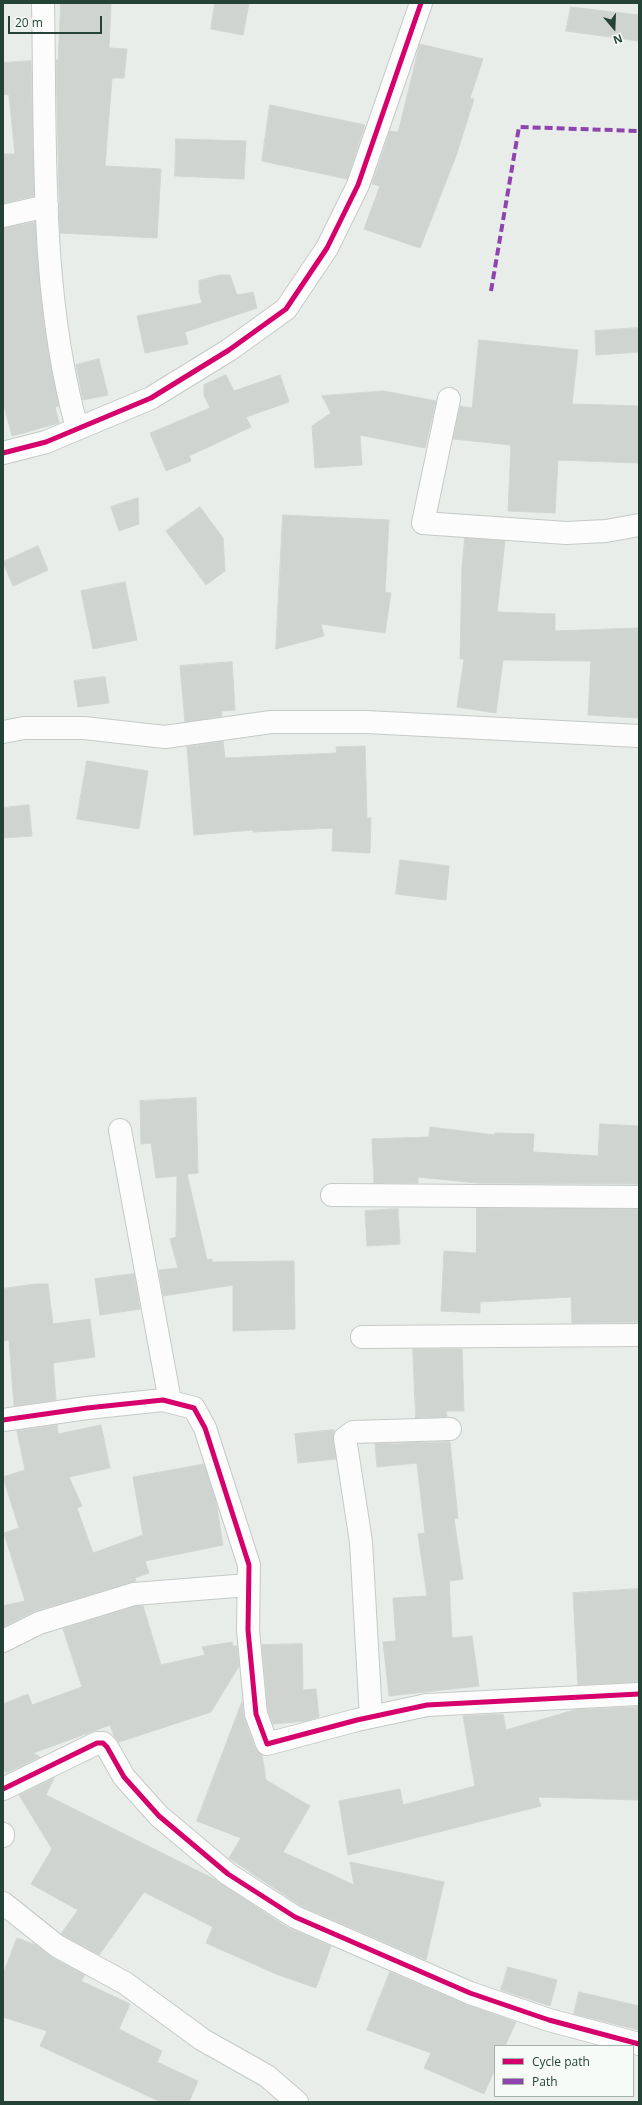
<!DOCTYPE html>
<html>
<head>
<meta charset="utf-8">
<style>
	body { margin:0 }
	#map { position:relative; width:642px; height:2105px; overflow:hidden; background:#e8edea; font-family:"Open Sans",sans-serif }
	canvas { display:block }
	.frame { position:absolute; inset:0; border:4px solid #244235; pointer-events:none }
	.legend { position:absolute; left:494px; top:2045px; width:140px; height:52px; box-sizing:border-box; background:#f7fbf8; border:1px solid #a3b1aa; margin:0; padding:5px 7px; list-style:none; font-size:12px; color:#244235 }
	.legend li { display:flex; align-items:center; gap:8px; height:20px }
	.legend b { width:20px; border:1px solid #a3b1aa }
	.north { position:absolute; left:594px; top:8px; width:40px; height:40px; -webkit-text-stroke:3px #f7fbf8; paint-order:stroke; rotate:161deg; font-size:11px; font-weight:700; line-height:16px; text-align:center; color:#244235 }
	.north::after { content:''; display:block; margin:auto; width:14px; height:18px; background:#244235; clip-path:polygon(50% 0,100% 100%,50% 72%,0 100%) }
	.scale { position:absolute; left:8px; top:16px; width:94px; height:18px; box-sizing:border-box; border:2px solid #244235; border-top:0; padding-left:5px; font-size:12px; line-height:14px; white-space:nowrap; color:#244235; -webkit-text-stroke:3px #f7fbf8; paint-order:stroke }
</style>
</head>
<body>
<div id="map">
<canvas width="642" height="2105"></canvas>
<div class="frame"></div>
<ul class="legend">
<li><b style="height:5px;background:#d6006c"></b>Cycle path</li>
<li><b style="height:5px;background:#8e44ad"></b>Path</li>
</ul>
<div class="north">N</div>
<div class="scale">20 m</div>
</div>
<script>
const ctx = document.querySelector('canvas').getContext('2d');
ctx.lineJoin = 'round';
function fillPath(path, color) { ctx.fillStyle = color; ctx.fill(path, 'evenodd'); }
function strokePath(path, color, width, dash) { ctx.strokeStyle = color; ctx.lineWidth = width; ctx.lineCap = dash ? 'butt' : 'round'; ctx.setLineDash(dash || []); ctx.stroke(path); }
const building = new Path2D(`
	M 61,3 L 111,3 L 109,48 L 127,49 L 124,78 L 112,78 L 105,166 L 161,169 L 157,238 L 60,233 L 56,60 L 58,60 Z
	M 215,3 L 249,3 L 243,35 L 211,29 Z
	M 571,7 L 639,15 L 639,41 L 566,31 Z
	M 420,44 L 483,59 L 470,98 L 474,99 L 456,156 L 420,248 L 364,229 L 380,186 L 372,184 L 390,131 L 398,132 Z
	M 31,61 L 34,196 L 3,203 L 3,154 L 15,154 L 9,95 L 3,94 L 3,63 Z
	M 270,105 L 365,125 L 347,179 L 262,161 Z
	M 176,139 L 246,141 L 244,179 L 175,176 Z
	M 35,222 L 44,325 L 59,406 L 55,407 L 59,423 L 12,436 L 3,402 L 3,228 Z
	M 220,275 L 230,275 L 237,295 L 253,292 L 257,308 L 185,332 L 188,344 L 145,353 L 137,316 L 202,303 L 199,292 L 199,281 Z
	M 638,328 L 639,352 L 596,355 L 595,331 Z
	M 479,340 L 578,350 L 572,404 L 639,406 L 639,463 L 558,460 L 555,513 L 508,511 L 511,445 L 453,439 L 460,406 L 472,408 Z
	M 99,359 L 108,395 L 83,400 L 76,365 Z
	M 226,375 L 234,391 L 280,375 L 289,402 L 246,417 L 251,427 L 189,456 L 191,461 L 166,471 L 150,433 L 210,408 L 204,395 L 204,385 Z
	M 384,391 L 436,401 L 425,448 L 360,435 L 362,465 L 315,468 L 312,426 L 331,413 L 322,396 Z
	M 138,498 L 139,524 L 119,531 L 111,507 Z
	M 200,507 L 223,538 L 225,571 L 206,585 L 166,531 Z
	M 283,515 L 389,520 L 385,592 L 391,593 L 385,633 L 321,624 L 324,636 L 276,649 Z
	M 465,538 L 505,541 L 497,612 L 555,614 L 555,631 L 639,628 L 639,718 L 588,715 L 591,661 L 503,660 L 496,713 L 457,707 L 464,659 L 460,659 L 462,568 Z
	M 38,546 L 48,570 L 13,586 L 3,562 Z
	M 125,582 L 137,640 L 93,649 L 81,591 Z
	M 232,662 L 235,710 L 221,711 L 222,716 L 185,722 L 180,666 Z
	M 105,677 L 109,703 L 78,707 L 74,681 Z
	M 223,741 L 225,758 L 337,753 L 336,747 L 365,746 L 367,818 L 371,818 L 370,853 L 332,851 L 333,828 L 253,832 L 253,830 L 194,835 L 187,747 Z
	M 87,761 L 148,771 L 139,829 L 77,819 Z
	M 29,805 L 32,836 L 3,838 L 3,808 Z
	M 400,860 L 449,866 L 446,900 L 396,894 Z
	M 196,1098 L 198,1173 L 187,1174 L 207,1260 L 212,1259 L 212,1262 L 294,1261 L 295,1329 L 233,1331 L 233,1285 L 163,1296 L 159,1270 L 178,1268 L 170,1239 L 176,1237 L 177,1176 L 156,1178 L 151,1143 L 141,1144 L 140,1101 Z
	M 600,1124 L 639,1126 L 639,1184 L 478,1183 L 418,1177 L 418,1183 L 374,1183 L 372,1139 L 429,1137 L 430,1127 L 495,1135 L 495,1133 L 534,1134 L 533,1152 L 598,1156 Z
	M 477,1208 L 639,1209 L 639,1322 L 572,1323 L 571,1297 L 480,1302 L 480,1313 L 441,1311 L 444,1251 L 476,1253 Z
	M 398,1209 L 400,1244 L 367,1246 L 365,1211 Z
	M 134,1274 L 140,1309 L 100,1315 L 95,1279 Z
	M 36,1284 L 48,1284 L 53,1324 L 90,1319 L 95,1357 L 53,1363 L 56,1400 L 14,1406 L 9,1340 L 3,1341 L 3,1289 Z
	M 413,1349 L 462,1349 L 464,1411 L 446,1411 L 447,1417 L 416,1418 Z
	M 57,1425 L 58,1434 L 101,1425 L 110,1468 L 69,1477 L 82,1506 L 77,1508 L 93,1553 L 143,1535 L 133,1477 L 204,1464 L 216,1502 L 223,1545 L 145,1561 L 149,1573 L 135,1578 L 136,1581 L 35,1611 L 3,1627 L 3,1606 L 25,1601 L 4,1533 L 19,1528 L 3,1477 L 25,1470 L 17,1431 Z
	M 334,1430 L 333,1440 L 336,1459 L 298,1463 L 295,1434 Z
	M 450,1442 L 458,1518 L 454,1519 L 463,1579 L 449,1581 L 452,1638 L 472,1636 L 479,1686 L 389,1696 L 383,1642 L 396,1641 L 393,1598 L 427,1596 L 418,1534 L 425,1533 L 417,1463 L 377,1467 L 375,1444 Z
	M 639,1589 L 639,1682 L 578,1685 L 573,1593 Z
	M 136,1606 L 143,1606 L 161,1665 L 205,1655 L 202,1647 L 232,1642 L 233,1646 L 237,1646 L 239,1666 L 211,1712 L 119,1742 L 114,1736 L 110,1725 L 33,1753 L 40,1757 L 6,1773 L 3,1768 L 3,1704 L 28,1694 L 32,1705 L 82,1687 L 63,1629 Z
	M 302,1644 L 303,1690 L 316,1689 L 319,1717 L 306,1721 L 273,1724 L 268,1711 L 262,1645 Z
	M 242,1702 L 244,1718 L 255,1748 L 262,1755 L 266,1780 L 310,1806 L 283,1852 L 354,1885 L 350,1862 L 444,1882 L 426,1960 L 301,1906 L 229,1858 L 241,1838 L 197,1821 Z
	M 639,1707 L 639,1800 L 538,1797 L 541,1806 L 348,1855 L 339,1801 L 400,1789 L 403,1805 L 475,1786 L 463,1716 L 503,1714 L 506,1730 L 574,1710 Z
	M 54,1778 L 46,1795 L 216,1880 L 288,1928 L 331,1946 L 316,1988 L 276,1974 L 206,1943 L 213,1927 L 144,1892 L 99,1955 L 61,1934 L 78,1910 L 31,1884 L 52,1849 L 19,1795 Z
	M 17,1938 L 36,1945 L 51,1957 L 85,1975 L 81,1981 L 130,2004 L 119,2029 L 162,2051 L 157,2062 L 198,2081 L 189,2102 L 161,2102 L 40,2046 L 47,2031 L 3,2017 L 3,1975 Z
	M 508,1967 L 557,1980 L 550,2006 L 501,1990 Z
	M 390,1972 L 465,2004 L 516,2022 L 505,2046 L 495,2046 L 495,2069 L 484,2094 L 424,2068 L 431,2053 L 367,2030 Z
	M 579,1992 L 639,2006 L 639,2030 L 574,2014 Z`);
fillPath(building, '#cfd4d1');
strokePath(building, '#d1d6d3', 1);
const minor = new Path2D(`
	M 43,3 C 46,144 39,290 77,428
	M 3,216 L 47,206
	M 449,399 L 423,523 L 566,533 L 606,531 L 639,525
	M 3,453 L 46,442 L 151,398 L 229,350 L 286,309 L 327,248 L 358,185 L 421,3
	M 3,732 L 24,728 L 84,728 L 165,737 L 271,722 L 366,722 L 639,736
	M 120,1130 L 170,1401
	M 332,1195 L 639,1197
	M 362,1337 L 639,1335
	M 3,1420 L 87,1408 L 163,1400 L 194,1408 L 205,1428 L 249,1565 L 248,1630 L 256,1714 L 267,1744 L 357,1720 L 427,1705 L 639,1694
	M 3,1641 L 39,1623 L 134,1594 L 248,1585
	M 371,1717 L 361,1542 L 345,1438 L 353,1432 L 450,1429
	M 3,1789 L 97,1743 L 103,1743 L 107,1747 L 124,1777 L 159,1816 L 228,1874 L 295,1917 L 470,1993 L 549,2020 L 639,2044
	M 3,1834 L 3,1836
	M 3,1903 L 57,1946 L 125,1983 L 203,2040 L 267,2076 L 297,2102`);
strokePath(minor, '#c5cac7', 24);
strokePath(minor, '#fcfcfc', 22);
strokePath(new Path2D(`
	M 491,291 L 519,127 L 639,131`), '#8e44ad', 4, [8, 4]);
strokePath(new Path2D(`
	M 3,453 L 46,442 L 151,398 L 229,350 L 286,309 L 327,248 L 358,185 L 421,3
	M 3,1420 L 87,1408 L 163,1400 L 194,1408 L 205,1428 L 249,1565 L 248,1630 L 256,1714 L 267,1744 L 357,1720 L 427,1705 L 639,1694
	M 3,1789 L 97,1743 L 103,1743 L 107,1747 L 124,1777 L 159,1816 L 228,1874 L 295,1917 L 470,1993 L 549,2020 L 639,2044`), '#d6006c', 5);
</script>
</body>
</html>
